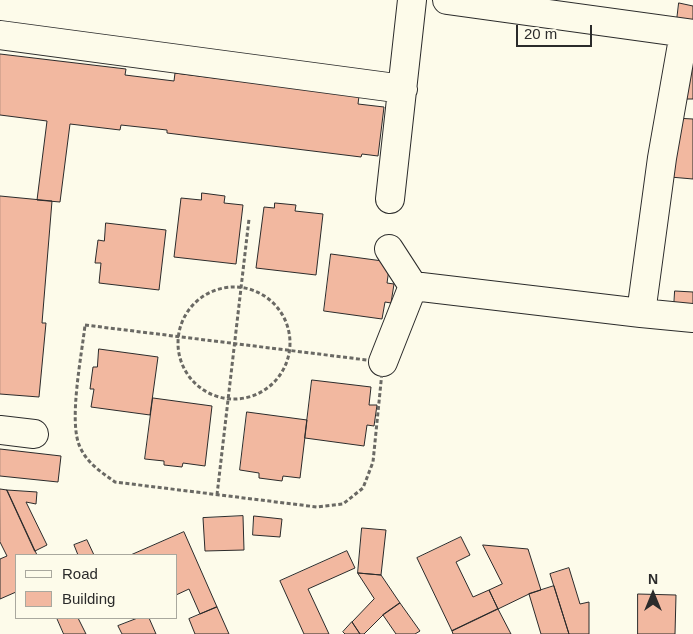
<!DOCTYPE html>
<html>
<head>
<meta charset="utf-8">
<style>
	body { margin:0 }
	#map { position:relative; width:693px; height:634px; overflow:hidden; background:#fdfbea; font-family:Helvetica,sans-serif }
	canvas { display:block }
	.legend { position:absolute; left:15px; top:554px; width:162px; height:65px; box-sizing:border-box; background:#fdfbea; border:1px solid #a9a89e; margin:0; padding:6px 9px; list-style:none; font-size:15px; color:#2b2b2b }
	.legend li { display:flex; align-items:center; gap:10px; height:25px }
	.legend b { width:25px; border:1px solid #a9a89e }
	.north { position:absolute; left:628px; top:569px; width:50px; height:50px; -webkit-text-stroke:4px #fdfbea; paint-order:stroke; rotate:0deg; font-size:14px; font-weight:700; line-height:20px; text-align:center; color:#2b2b2b }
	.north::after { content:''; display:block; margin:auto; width:18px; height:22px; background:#2b2b2b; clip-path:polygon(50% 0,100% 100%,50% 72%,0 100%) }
	.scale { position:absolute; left:516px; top:25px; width:76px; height:22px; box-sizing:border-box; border:2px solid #2b2b2b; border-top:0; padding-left:6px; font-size:15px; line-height:18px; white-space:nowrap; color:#2b2b2b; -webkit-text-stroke:4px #fdfbea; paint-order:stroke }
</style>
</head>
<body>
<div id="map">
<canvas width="693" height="634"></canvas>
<ul class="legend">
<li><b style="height:6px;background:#fdfbea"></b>Road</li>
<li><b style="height:14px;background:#f2b8a0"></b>Building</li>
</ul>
<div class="north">N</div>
<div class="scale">20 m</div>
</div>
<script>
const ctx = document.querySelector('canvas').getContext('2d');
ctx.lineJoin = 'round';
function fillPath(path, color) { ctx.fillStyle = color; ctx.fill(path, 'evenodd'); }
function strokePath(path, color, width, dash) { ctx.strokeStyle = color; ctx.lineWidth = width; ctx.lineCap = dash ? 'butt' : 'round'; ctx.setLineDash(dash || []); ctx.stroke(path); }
const building = new Path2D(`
	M 679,3 L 693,6 L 693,23 L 677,20 Z
	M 693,52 L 693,99 L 685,99 Z
	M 0,54 L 126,69 L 125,75 L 174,81 L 175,73 L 359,96 L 358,104 L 384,107 L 378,156 L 362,154 L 361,157 L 167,133 L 167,130 L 121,125 L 120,130 L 70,124 L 60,202 L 37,200 L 47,121 L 0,115 Z
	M 674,118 L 693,119 L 693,179 L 670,177 Z
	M 202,193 L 225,196 L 224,203 L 243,205 L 236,264 L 174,257 L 181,198 L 201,200 Z
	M 0,196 L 52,201 L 42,323 L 46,323 L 39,397 L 0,394 Z
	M 275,203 L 296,205 L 295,211 L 323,214 L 316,275 L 256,268 L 264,207 L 274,208 Z
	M 106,223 L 166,230 L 159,290 L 99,283 L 101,263 L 95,263 L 98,240 L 104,241 Z
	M 331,254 L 390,262 L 387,283 L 394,284 L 391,303 L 385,302 L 382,319 L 324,311 Z
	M 675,291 L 693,292 L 693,309 L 674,308 Z
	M 99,349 L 158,357 L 150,415 L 91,407 L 94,389 L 90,389 L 93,367 L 97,367 Z
	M 312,380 L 371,387 L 369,405 L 377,405 L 374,426 L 367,425 L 364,446 L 305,438 Z
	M 153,398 L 212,406 L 205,466 L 183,463 L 182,467 L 164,465 L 164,461 L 145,459 Z
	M 247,412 L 307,420 L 300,478 L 283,476 L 282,481 L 259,478 L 259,473 L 240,470 Z
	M 0,449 L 61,456 L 58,482 L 0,476 Z
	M 0,489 L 7,490 L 37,555 L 16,555 L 16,592 L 0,599 L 0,559 L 7,556 L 0,542 Z
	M 7,490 L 37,492 L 36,504 L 26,502 L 47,545 L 35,551 Z
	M 243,516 L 244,550 L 205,551 L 203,518 Z
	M 254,516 L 282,519 L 280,537 L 253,535 Z
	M 362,528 L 386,530 L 381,575 L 358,573 Z
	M 184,532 L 217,607 L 200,614 L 189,589 L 176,595 L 176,555 L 131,555 Z
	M 461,537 L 470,555 L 456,562 L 473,597 L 489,590 L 498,609 L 452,631 L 417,558 Z
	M 87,540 L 94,555 L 78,555 L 74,545 Z
	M 483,545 L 528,549 L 541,590 L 529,594 L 498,609 L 489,590 L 502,584 Z
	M 347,551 L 355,568 L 308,589 L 329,634 L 304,634 L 280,581 Z
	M 569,568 L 580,604 L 589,602 L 589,634 L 569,634 L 550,574 Z
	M 358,573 L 381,575 L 400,603 L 383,615 L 364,634 L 360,634 L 352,622 L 374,599 Z
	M 554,586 L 569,634 L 541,634 L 529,594 Z
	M 638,594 L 676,595 L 675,634 L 638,634 Z
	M 400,603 L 420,631 L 415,634 L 396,634 L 383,615 Z
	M 217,607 L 229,634 L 195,634 L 189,619 Z
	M 498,609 L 511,634 L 453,634 L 452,631 Z
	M 57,618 L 78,618 L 86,634 L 64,634 Z
	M 138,618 L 149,618 L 156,634 L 122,634 L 118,626 Z
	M 352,622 L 360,634 L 345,634 L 343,632 Z`);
fillPath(building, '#f2b8a0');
strokePath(building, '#2b2b2b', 1);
const minor = new Path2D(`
	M 447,0 L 693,34
	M 0,35 L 403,89
	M 390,199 L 412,0
	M 413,286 L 641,313 L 662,158 L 684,33
	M 641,313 L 693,318
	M 383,362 L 413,286 L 389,249
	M 0,430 L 34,434`);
strokePath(minor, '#2b2b2b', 30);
strokePath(new Path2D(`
	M178 343a56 56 0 1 1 112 0a56 56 0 1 1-112 0Z
	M 85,325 L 383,362 L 373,462 L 363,488 L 343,504 L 317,507 L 115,482 C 101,472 87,463 80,447 C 68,422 82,354 85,325 Z
	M 217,495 L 249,219`), '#6a6964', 3, [4, 2.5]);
strokePath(minor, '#fdfbea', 28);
</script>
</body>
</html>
